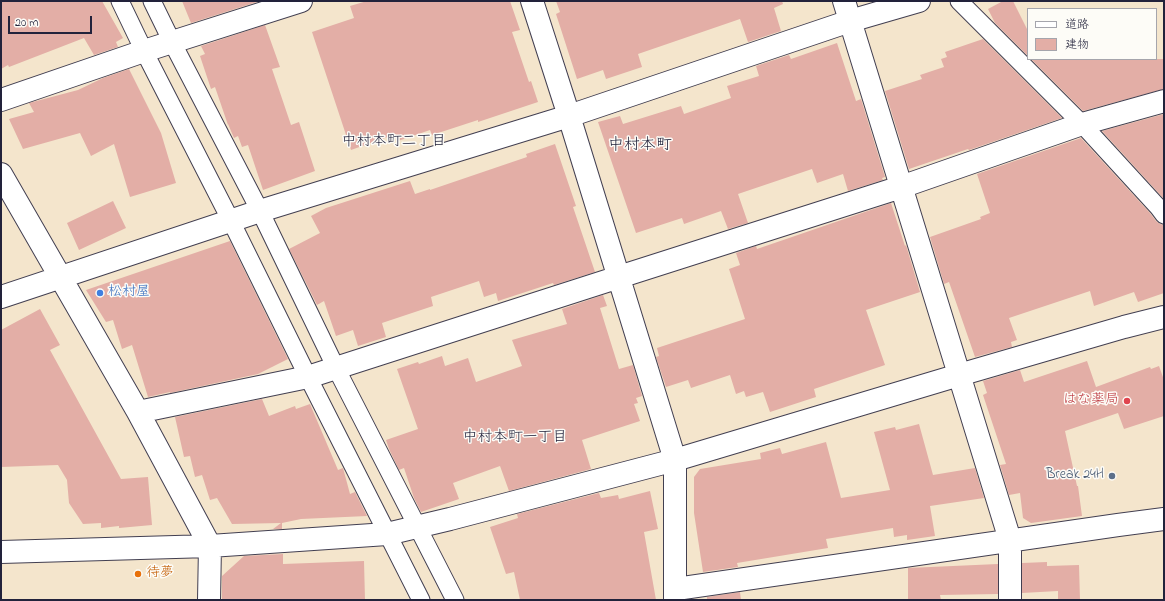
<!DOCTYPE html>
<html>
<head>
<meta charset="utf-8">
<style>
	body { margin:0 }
	#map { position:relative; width:1165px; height:601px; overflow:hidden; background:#f4e5cc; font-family:"Indie Flower","Klee One",sans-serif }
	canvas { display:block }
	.frame { position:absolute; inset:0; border:2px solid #22223b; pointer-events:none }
	.legend { position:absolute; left:1027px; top:8px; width:130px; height:52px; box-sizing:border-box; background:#fdfcf7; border:1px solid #a5a5ac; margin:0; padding:5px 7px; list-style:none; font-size:12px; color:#22223b }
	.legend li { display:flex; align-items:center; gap:8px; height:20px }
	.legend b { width:20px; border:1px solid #a5a5ac }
	.scale { position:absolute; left:8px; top:16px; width:84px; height:18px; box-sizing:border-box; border:2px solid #22223b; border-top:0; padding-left:5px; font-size:12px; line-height:14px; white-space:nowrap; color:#22223b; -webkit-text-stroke:3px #fdfcf7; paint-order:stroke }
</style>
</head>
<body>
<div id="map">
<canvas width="1165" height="601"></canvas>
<div class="frame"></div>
<ul class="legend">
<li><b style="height:5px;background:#fff"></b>道路</li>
<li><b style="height:11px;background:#e3aea6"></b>建物</li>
</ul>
<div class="scale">20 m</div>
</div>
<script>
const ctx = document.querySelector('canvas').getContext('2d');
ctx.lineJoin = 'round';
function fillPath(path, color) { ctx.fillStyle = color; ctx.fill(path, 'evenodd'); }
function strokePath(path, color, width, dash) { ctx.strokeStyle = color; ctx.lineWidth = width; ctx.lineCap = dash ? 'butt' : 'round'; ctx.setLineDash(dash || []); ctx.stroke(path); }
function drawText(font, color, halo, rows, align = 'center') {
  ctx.font = font + ' "Indie Flower","Klee One",sans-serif'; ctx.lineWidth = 3; ctx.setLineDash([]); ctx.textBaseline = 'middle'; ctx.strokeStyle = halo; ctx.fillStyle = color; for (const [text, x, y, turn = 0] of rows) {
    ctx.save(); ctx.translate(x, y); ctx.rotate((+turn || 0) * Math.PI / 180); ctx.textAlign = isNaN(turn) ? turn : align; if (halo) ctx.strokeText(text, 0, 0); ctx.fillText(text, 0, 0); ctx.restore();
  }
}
fillPath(new Path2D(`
	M 1,1 L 102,1 L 123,38 L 116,42 L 118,47 L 94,55 L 84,38 L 9,67 L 8,65 L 1,69 Z
	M 182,1 L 257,1 L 257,2 L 191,23 Z
	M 367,1 L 510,1 L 520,30 L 512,32 L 529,82 L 531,81 L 538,102 L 478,122 L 478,120 L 432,135 L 430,130 L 398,141 L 396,134 L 351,150 L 312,32 L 354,18 L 350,6 Z
	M 556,1 L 782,1 L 783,4 L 774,8 L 781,31 L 748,42 L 740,19 L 638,54 L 642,67 L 606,79 L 603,70 L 577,79 L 556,14 L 560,12 Z
	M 1003,1 L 1013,1 L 1028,31 L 1028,56 L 995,23 L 988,9 Z
	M 265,25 L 280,67 L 272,69 L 291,125 L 299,122 L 315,171 L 263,190 L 248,145 L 242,147 L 238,136 L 234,138 L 228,124 L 228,125 L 215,87 L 211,89 L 200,56 L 205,54 L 201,46 Z
	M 983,39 L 1062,118 L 969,150 L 968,149 L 909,169 L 885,91 L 922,79 L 920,75 L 944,67 L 941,59 L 947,57 L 945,52 Z
	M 837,43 L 856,101 L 861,99 L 885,177 L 882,178 L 883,180 L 848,191 L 843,174 L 817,183 L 812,169 L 738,194 L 748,223 L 728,229 L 721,211 L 684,224 L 682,218 L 636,233 L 598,122 L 620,116 L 623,124 L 681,106 L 684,114 L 731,98 L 727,86 L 759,76 L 756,66 L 789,55 L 791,59 Z
	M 1031,59 L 1164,59 L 1164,89 L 1083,111 Z
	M 129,69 L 161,133 L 176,183 L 130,197 L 114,144 L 91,156 L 80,133 L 23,149 L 9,119 L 34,112 L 29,103 L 78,90 L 103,78 Z
	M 1164,114 L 1164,199 L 1102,131 Z
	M 1081,138 L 1150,213 L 1156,221 L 1160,224 L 1164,225 L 1164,293 L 1138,302 L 1134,292 L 1094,306 L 1090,291 L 1009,318 L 1017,340 L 1011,342 L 1012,347 L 975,357 L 949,282 L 944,284 L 930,237 L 981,219 L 980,217 L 990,213 L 977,174 Z
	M 555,144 L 576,206 L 573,207 L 595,272 L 554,285 L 553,283 L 498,301 L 496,293 L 484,297 L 479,281 L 431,297 L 433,306 L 382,323 L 386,337 L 358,346 L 353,330 L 336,336 L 324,301 L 317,305 L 289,249 L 320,233 L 311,216 L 326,208 L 410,181 L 415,194 L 430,189 L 430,190 L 527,157 L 526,154 Z
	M 113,201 L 126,228 L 79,250 L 67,223 Z
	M 891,203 L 905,246 L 906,245 L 920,292 L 866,310 L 885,365 L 814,389 L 816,397 L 770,412 L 763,392 L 746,397 L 744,391 L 736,394 L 730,375 L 691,388 L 688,380 L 666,387 L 656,357 L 659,356 L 657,348 L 745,319 L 729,269 L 740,265 L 736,253 L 756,246 L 757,249 Z
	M 230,241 L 288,359 L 258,374 L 170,393 L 170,392 L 148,397 L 132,345 L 122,349 L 113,320 L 106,322 L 86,290 Z
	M 603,295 L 607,306 L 600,308 L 619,369 L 633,365 L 642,396 L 636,398 L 638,403 L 634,404 L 640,421 L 582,440 L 591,469 L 509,491 L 500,466 L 453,483 L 459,499 L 421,512 L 414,498 L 404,468 L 399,470 L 389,449 L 386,440 L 418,429 L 397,369 L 418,362 L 419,364 L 442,356 L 445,366 L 468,358 L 476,382 L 522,366 L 512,340 L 567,324 L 562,309 Z
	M 40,309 L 60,345 L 50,350 L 121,479 L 148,477 L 152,525 L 119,528 L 119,526 L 101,528 L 101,523 L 83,524 L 69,503 L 67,480 L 58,465 L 1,467 L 1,330 Z
	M 1087,361 L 1096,387 L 1150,367 L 1151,369 L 1159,366 L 1164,380 L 1164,416 L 1124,429 L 1118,413 L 1065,431 L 1077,486 L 1078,486 L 1082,516 L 1031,523 L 1023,518 L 1020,493 L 1009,495 L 1000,465 L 1006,464 L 983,395 L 987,393 L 983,381 L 1020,370 L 1024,382 Z
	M 262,399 L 269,416 L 295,406 L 296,409 L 310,404 L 338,470 L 343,468 L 350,494 L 355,492 L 367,516 L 301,519 L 282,523 L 282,529 L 273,529 L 281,523 L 232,524 L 217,498 L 210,500 L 202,475 L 195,477 L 190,456 L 184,457 L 175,417 Z
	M 919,424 L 933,475 L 975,468 L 984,498 L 930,506 L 935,536 L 907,540 L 907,535 L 894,537 L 893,528 L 826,539 L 828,548 L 737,563 L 738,567 L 703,572 L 694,513 L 694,477 L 700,469 L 761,459 L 760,453 L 780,448 L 782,454 L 826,442 L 841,498 L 890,490 L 874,432 L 895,427 L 896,430 Z
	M 650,491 L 658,529 L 644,532 L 656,600 L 520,600 L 514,572 L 506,574 L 490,527 L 518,518 L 517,514 L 599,493 L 601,498 L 618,495 L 619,499 Z
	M 283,554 L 283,564 L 364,561 L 365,600 L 222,600 L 222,576 L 244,556 Z
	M 1047,562 L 1047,566 L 1079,565 L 1080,600 L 1058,600 L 1058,591 L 1022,593 L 1022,563 Z
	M 998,564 L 998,594 L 940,595 L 941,600 L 908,600 L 908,568 Z
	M 740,592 L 741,600 L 707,600 L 707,597 Z`), '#e3aea6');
const service = new Path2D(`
	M 120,1 L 144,51 L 231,221 L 308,377 L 421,600
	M 152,1 L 172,42 L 260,211 L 336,368 L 455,600
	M 959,1 L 1082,124 L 1158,207 L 1164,215`);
const minor = new Path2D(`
	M 532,1 L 569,116 L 675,460 L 675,600
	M 844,1 L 1010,540 L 1010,600
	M 1,100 L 144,51 L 301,1
	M 1,174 L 138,412 L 210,546 L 209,600
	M 1,297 L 260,211 L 569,116 L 850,21 L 919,1
	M 138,412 L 308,377 L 619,277 L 901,187 L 1082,124 L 1164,101
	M 1,552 L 210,546 L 387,534 L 450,519 L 675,460 L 959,375 L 1124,327 L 1164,317
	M 676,589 L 1118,525 L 1164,519`);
strokePath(service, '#423f51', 19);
strokePath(minor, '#423f51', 24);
strokePath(service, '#fff', 17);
strokePath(minor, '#fff', 22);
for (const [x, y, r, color] of [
	[100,293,4,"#3f7fe0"],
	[1127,401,4,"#e0444e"],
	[1112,476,4,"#5c6f8a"],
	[138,574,4,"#e8710a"]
]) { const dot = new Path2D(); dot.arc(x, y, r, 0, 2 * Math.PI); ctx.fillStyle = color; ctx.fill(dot); strokePath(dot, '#fdfcf7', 1.5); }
drawText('14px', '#366cbe', '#fdfcf7', [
	["松村屋",108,293]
], 'left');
drawText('14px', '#be3a42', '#fdfcf7', [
	["はな薬局",1119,401]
], 'right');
drawText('14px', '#4e5e75', '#fdfcf7', [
	["Break 24H",1104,476]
], 'right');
drawText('14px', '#c56008', '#fdfcf7', [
	["待夢",146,574]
], 'left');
drawText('15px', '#22223b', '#fdfcf7', [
	["中村本町二丁目",394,143],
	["中村本町一丁目",515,439]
]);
drawText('16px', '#22223b', '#fdfcf7', [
	["中村本町",640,146]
]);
</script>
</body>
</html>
